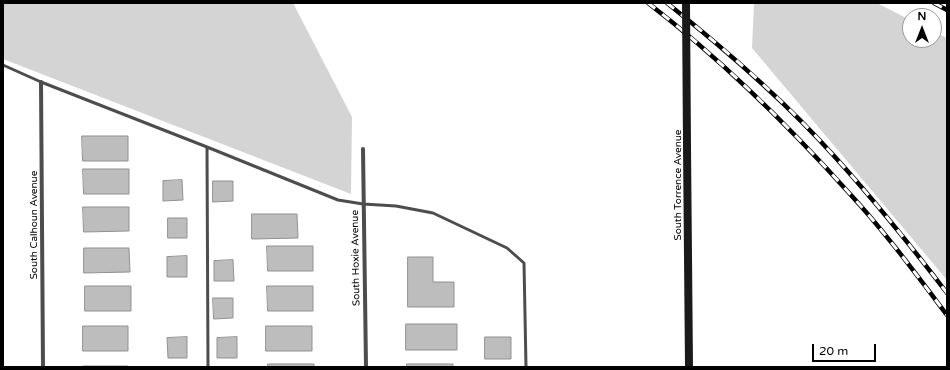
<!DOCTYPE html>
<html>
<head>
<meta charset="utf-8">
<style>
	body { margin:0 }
	#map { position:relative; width:950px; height:370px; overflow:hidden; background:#fff; font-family:"Varela Round",sans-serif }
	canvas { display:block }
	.frame { position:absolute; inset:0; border:4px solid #000; pointer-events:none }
	.north { position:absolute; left:902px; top:8px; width:40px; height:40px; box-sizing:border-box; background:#fff; border:1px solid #999; border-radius:50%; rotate:0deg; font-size:11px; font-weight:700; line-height:16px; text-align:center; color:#000 }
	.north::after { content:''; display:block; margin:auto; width:14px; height:18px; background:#000; clip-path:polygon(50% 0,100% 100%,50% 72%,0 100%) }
	.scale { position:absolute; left:812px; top:344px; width:64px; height:18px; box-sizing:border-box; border:2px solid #000; border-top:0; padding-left:5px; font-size:12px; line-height:14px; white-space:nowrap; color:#000; -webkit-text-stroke:3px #fff; paint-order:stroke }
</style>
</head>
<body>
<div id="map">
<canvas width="950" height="370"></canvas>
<div class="frame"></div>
<div class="north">N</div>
<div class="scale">20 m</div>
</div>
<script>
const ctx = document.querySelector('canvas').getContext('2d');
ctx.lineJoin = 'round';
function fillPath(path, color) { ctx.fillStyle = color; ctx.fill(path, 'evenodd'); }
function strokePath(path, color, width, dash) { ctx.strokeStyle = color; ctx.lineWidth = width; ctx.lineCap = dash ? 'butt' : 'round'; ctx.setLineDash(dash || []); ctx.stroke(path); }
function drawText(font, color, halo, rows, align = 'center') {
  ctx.font = font + ' "Varela Round",sans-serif'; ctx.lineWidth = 4; ctx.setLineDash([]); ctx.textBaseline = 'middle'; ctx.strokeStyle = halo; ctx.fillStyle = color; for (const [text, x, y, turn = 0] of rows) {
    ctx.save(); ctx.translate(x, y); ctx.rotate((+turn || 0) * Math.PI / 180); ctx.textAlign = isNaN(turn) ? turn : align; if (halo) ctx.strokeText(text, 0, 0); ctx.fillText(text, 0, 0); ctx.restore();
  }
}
fillPath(new Path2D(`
	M 3,3 L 293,3 L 352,117 L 351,194 L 3,59 Z
	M 754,3 L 877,3 L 910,20 L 910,40 L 934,40 L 934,32 L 947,38 L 947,280 L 752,48 Z`), '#d4d4d4');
const building = new Path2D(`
	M 82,136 L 128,136 L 128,161 L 83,161 Z
	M 83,169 L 129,169 L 129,194 L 84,194 Z
	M 182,180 L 183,200 L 163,201 L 163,181 Z
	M 213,181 L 233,181 L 233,201 L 213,202 Z
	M 83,207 L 129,207 L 129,231 L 84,232 Z
	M 252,214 L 297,214 L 298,238 L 252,239 Z
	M 168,218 L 187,218 L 187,238 L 168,238 Z
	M 267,246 L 313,246 L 313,271 L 268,271 Z
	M 84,248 L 129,248 L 130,272 L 84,273 Z
	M 187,256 L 187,277 L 167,277 L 167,257 Z
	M 408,257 L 433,257 L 433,282 L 454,282 L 454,307 L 408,307 Z
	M 233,260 L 234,281 L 214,281 L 214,261 Z
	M 85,286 L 131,286 L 131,311 L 85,311 Z
	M 267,286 L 313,286 L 313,311 L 268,311 Z
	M 213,298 L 233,298 L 233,318 L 214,319 Z
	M 406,324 L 457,324 L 457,350 L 406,350 Z
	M 83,326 L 128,326 L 128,351 L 83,351 Z
	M 266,326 L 312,326 L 312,351 L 266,351 Z
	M 187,337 L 187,358 L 168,358 L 167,338 Z
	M 237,337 L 237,358 L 217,358 L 217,338 Z
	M 485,337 L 511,337 L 511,359 L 485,359 Z
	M 268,364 L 314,364 L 314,367 L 268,367 Z
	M 407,364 L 453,364 L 453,367 L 407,367 Z
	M 83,366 L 128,366 L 128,367 L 83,367 Z`);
fillPath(building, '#bdbdbd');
strokePath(building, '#919191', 1);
strokePath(new Path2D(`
	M 3,65 L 41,82 L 207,147 L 338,200 L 363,204 L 396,206 L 433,213 L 507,248 L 524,263 L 526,367
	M 207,147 L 208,367`), '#4d4d4d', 3);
strokePath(new Path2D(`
	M 41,82 L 43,367
	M 363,149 L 366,367`), '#4d4d4d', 4);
strokePath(new Path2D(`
	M 687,147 L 689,367`), '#1a1a1a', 8);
const rail = new Path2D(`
	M 648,3 C 722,60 788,125 850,194 C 885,232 916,274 947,315
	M 667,3 C 726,50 784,100 835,157 C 874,200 911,246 947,293
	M 934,3 L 947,10`);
strokePath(rail, '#000', 4.5);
strokePath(rail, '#fff', 3, [9]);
strokePath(new Path2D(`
	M 686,3 L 687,147`), '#1a1a1a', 8);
drawText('10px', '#000', '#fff', [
	["South Torrence Avenue",678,185,-90],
	["South Calhoun Avenue",34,225,-90],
	["South Hoxie Avenue",356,258,-91]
]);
</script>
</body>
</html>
